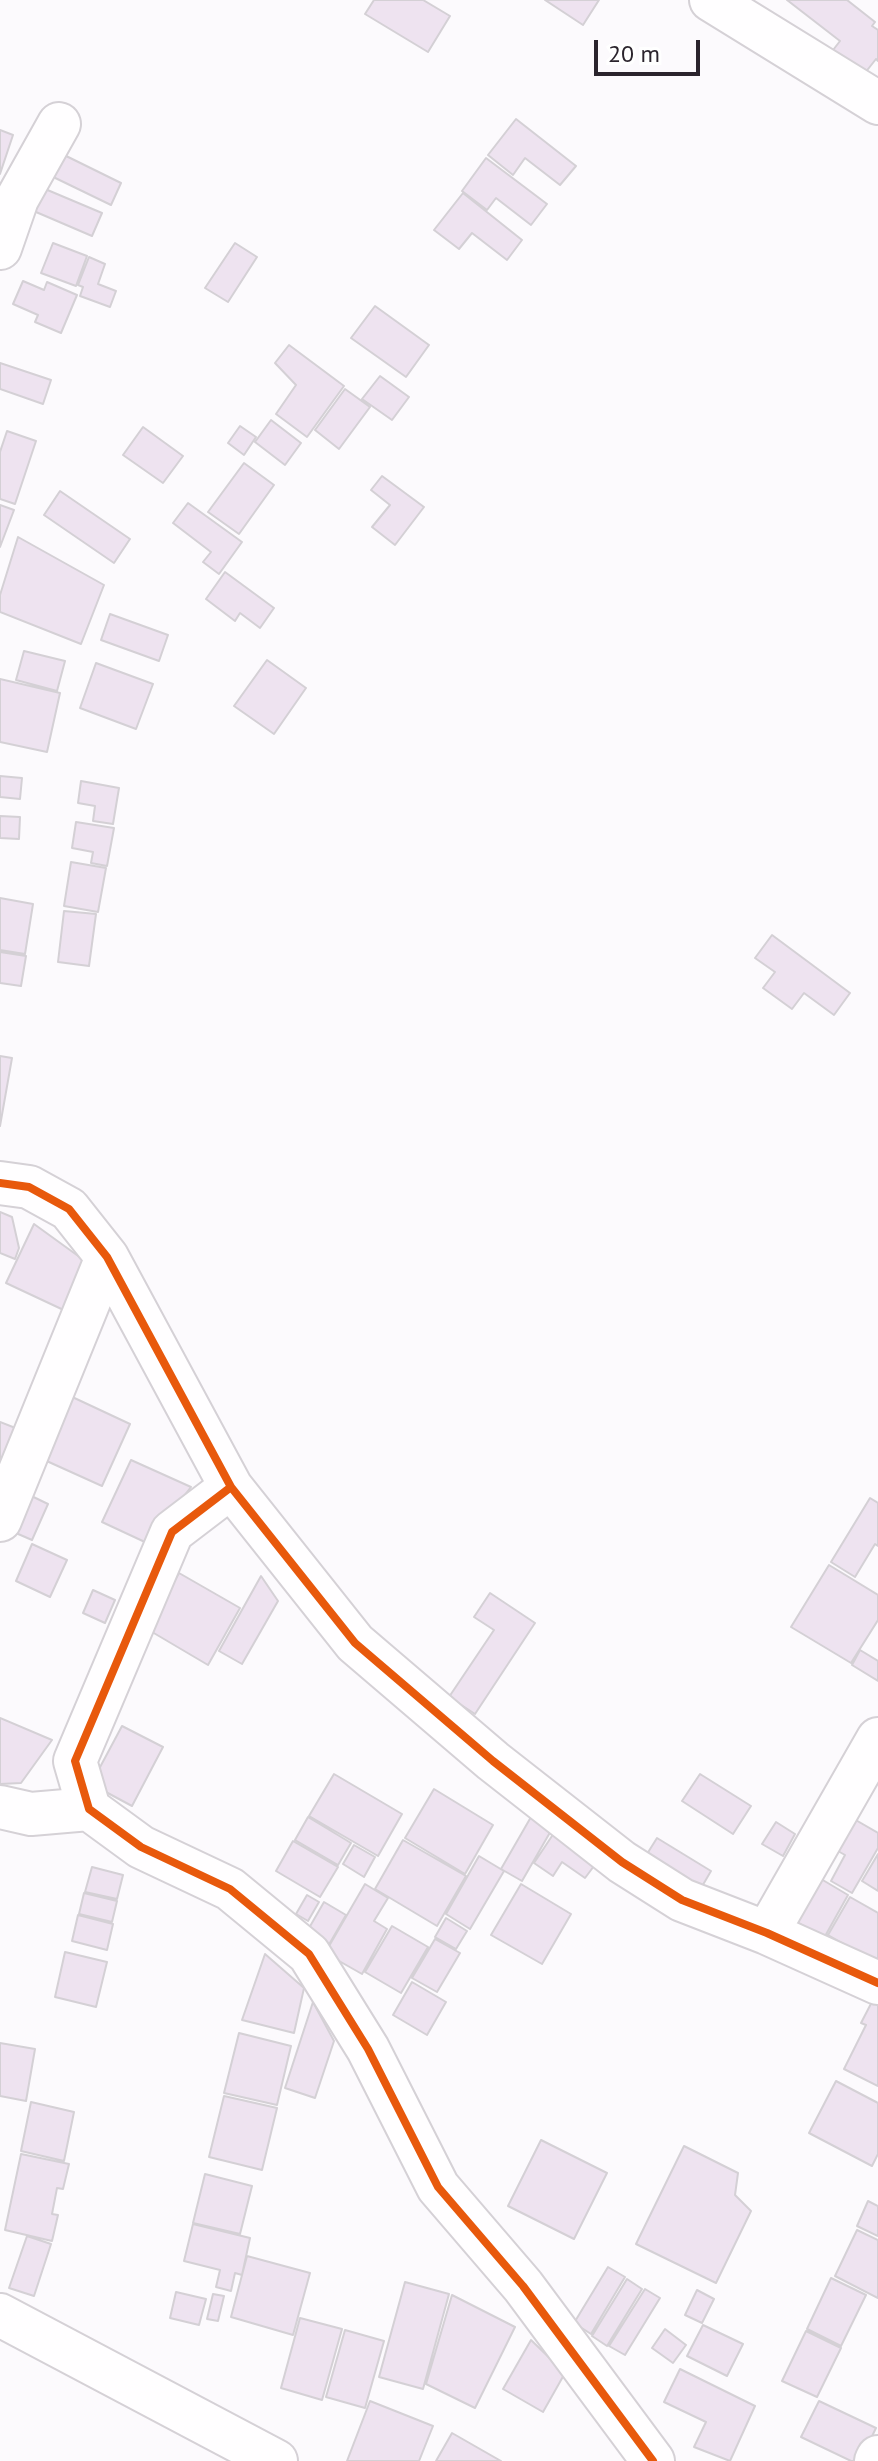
<!DOCTYPE html>
<html>
<head>
<meta charset="utf-8">
<style>
	body { margin:0 }
	#map { position:relative; width:878px; height:2461px; overflow:hidden; background:#fcfafd; font-family:"PT Sans",sans-serif }
	canvas { display:block }
	.scale { position:absolute; left:594px; top:40px; width:106px; height:36px; box-sizing:border-box; border:4px solid #2b242d; border-top:0; padding-left:10px; font-size:24px; line-height:28px; white-space:nowrap; color:#2b242d; -webkit-text-stroke:6px #fff; paint-order:stroke }
</style>
</head>
<body>
<div id="map">
<canvas width="878" height="2461"></canvas>
<div class="scale">20 m</div>
</div>
<script>
const ctx = document.querySelector('canvas').getContext('2d');
ctx.lineJoin = 'round';
function fillPath(path, color) { ctx.fillStyle = color; ctx.fill(path, 'evenodd'); }
function strokePath(path, color, width, dash) { ctx.strokeStyle = color; ctx.lineWidth = width; ctx.lineCap = dash ? 'butt' : 'round'; ctx.setLineDash(dash || []); ctx.stroke(path); }
const building = new Path2D(`
	M 374,0 L 423,0 L 450,16 L 428,52 L 365,14 Z
	M 545,0 L 599,0 L 583,25 Z
	M 787,0 L 847,0 L 875,22 L 872,26 L 878,30 L 878,61 L 876,59 L 861,78 L 830,54 L 840,41 Z
	M 516,119 L 576,166 L 560,185 L 525,158 L 513,175 L 488,155 Z
	M 0,130 L 13,135 L 0,174 Z
	M 56,151 L 121,183 L 111,205 L 45,173 Z
	M 486,158 L 547,204 L 531,225 L 496,198 L 487,210 L 462,191 Z
	M 38,186 L 102,213 L 92,236 L 29,209 Z
	M 463,193 L 522,240 L 507,260 L 472,233 L 459,249 L 434,230 Z
	M 53,243 L 87,256 L 76,286 L 41,273 Z
	M 235,243 L 257,257 L 228,302 L 205,288 Z
	M 89,257 L 105,264 L 98,284 L 116,291 L 110,307 L 80,296 L 83,287 L 78,285 Z
	M 23,281 L 44,290 L 47,282 L 77,295 L 61,333 L 35,322 L 38,315 L 13,304 Z
	M 375,306 L 429,345 L 406,377 L 351,338 Z
	M 289,345 L 344,386 L 307,437 L 276,414 L 296,385 L 275,363 Z
	M 0,363 L 51,380 L 43,404 L 0,389 Z
	M 380,376 L 409,397 L 392,420 L 362,399 Z
	M 345,389 L 370,407 L 339,449 L 315,430 Z
	M 271,420 L 301,443 L 285,465 L 255,442 Z
	M 240,426 L 256,437 L 244,455 L 228,443 Z
	M 143,427 L 183,456 L 163,483 L 123,455 Z
	M 7,431 L 36,441 L 15,504 L 0,499 L 0,452 Z
	M 244,463 L 274,485 L 239,534 L 208,512 Z
	M 382,476 L 424,507 L 395,545 L 372,527 L 390,505 L 371,490 Z
	M 60,491 L 130,539 L 114,563 L 44,515 Z
	M 188,503 L 242,542 L 219,574 L 203,562 L 211,552 L 173,523 Z
	M 0,505 L 14,510 L 0,547 Z
	M 18,537 L 104,585 L 81,644 L 0,612 L 0,595 Z
	M 225,572 L 274,608 L 260,628 L 240,613 L 235,621 L 206,599 Z
	M 110,614 L 168,635 L 159,661 L 101,640 Z
	M 24,651 L 65,661 L 57,691 L 16,680 Z
	M 267,660 L 306,688 L 274,734 L 234,706 Z
	M 96,663 L 153,684 L 136,729 L 80,708 Z
	M 0,679 L 60,693 L 47,752 L 0,742 Z
	M 0,776 L 22,778 L 20,799 L 0,797 Z
	M 81,781 L 119,788 L 113,824 L 93,821 L 95,806 L 78,803 Z
	M 0,816 L 20,817 L 19,839 L 0,838 Z
	M 76,822 L 114,828 L 107,866 L 91,863 L 93,852 L 72,848 Z
	M 71,862 L 106,868 L 98,912 L 64,906 Z
	M 0,898 L 33,904 L 25,954 L 0,950 Z
	M 64,911 L 96,914 L 89,966 L 58,962 Z
	M 772,935 L 850,993 L 834,1015 L 804,993 L 792,1009 L 763,988 L 775,972 L 755,958 Z
	M 0,952 L 26,956 L 21,986 L 0,983 Z
	M 0,1056 L 12,1058 L 0,1126 Z
	M 0,1212 L 12,1217 L 19,1248 L 15,1259 L 0,1253 Z
	M 34,1224 L 92,1266 L 70,1313 L 6,1283 Z
	M 68,1395 L 130,1424 L 102,1486 L 40,1458 Z
	M 0,1422 L 23,1431 L 0,1466 Z
	M 131,1460 L 191,1487 L 147,1543 L 102,1522 Z
	M 19,1490 L 48,1504 L 32,1540 L 2,1527 Z
	M 870,1498 L 878,1503 L 878,1546 L 875,1544 L 855,1577 L 831,1562 Z
	M 32,1544 L 67,1560 L 50,1597 L 16,1581 Z
	M 829,1565 L 878,1595 L 878,1620 L 851,1663 L 791,1627 Z
	M 179,1573 L 240,1608 L 208,1665 L 147,1629 Z
	M 261,1576 L 278,1601 L 242,1664 L 219,1651 Z
	M 93,1590 L 115,1600 L 105,1623 L 83,1613 Z
	M 490,1593 L 535,1623 L 475,1714 L 449,1697 L 494,1630 L 474,1617 Z
	M 860,1650 L 878,1661 L 878,1681 L 852,1665 Z
	M 0,1718 L 52,1740 L 21,1783 L 0,1784 Z
	M 122,1726 L 163,1747 L 132,1806 L 91,1784 Z
	M 334,1774 L 402,1814 L 378,1856 L 309,1816 Z
	M 700,1774 L 751,1806 L 733,1834 L 682,1801 Z
	M 434,1789 L 493,1825 L 465,1874 L 405,1838 Z
	M 847,1815 L 878,1833 L 878,1848 L 852,1893 L 831,1881 L 845,1855 L 829,1846 Z
	M 308,1817 L 351,1843 L 338,1865 L 295,1840 Z
	M 531,1817 L 552,1829 L 522,1881 L 501,1869 Z
	M 776,1822 L 795,1834 L 783,1856 L 762,1844 Z
	M 554,1833 L 597,1862 L 585,1878 L 562,1862 L 553,1876 L 534,1863 Z
	M 657,1838 L 711,1871 L 697,1895 L 642,1862 Z
	M 403,1840 L 466,1876 L 437,1926 L 375,1889 Z
	M 293,1841 L 338,1867 L 320,1897 L 276,1871 Z
	M 354,1845 L 375,1857 L 364,1877 L 343,1864 Z
	M 878,1854 L 878,1891 L 862,1881 Z
	M 479,1856 L 504,1871 L 470,1929 L 446,1914 Z
	M 92,1867 L 123,1875 L 117,1899 L 85,1892 Z
	M 811,1873 L 848,1895 L 824,1938 L 787,1916 Z
	M 365,1884 L 388,1898 L 374,1921 L 387,1929 L 362,1974 L 325,1953 Z
	M 521,1884 L 571,1914 L 542,1964 L 491,1935 Z
	M 84,1893 L 117,1901 L 112,1922 L 79,1914 Z
	M 307,1895 L 319,1902 L 308,1921 L 296,1914 Z
	M 850,1897 L 878,1913 L 878,1964 L 828,1935 Z
	M 324,1902 L 346,1915 L 323,1955 L 301,1942 Z
	M 78,1915 L 113,1924 L 107,1950 L 72,1941 Z
	M 446,1918 L 467,1931 L 456,1949 L 435,1937 Z
	M 392,1926 L 428,1947 L 401,1993 L 365,1972 Z
	M 435,1939 L 460,1953 L 437,1992 L 412,1978 Z
	M 65,1952 L 107,1962 L 96,2007 L 55,1997 Z
	M 265,1954 L 304,1988 L 294,2033 L 242,2020 Z
	M 412,1982 L 446,2002 L 427,2035 L 393,2015 Z
	M 876,1994 L 878,1995 L 878,2086 L 844,2069 L 866,2025 L 861,2023 Z
	M 313,2002 L 334,2041 L 315,2098 L 285,2088 Z
	M 239,2033 L 291,2046 L 277,2105 L 224,2093 Z
	M 0,2043 L 35,2049 L 26,2101 L 0,2096 Z
	M 836,2081 L 878,2103 L 878,2154 L 872,2166 L 809,2133 Z
	M 224,2096 L 277,2108 L 262,2170 L 209,2157 Z
	M 31,2102 L 74,2112 L 64,2161 L 21,2151 Z
	M 541,2140 L 607,2173 L 574,2239 L 508,2206 Z
	M 684,2146 L 738,2173 L 735,2195 L 751,2211 L 716,2283 L 636,2244 Z
	M 21,2154 L 69,2164 L 63,2189 L 57,2188 L 52,2214 L 58,2215 L 52,2241 L 5,2230 Z
	M 205,2174 L 252,2186 L 240,2234 L 193,2223 Z
	M 868,2201 L 878,2206 L 878,2236 L 857,2226 Z
	M 193,2224 L 250,2238 L 242,2275 L 235,2273 L 231,2291 L 216,2287 L 220,2270 L 184,2261 Z
	M 857,2230 L 878,2240 L 878,2298 L 835,2276 Z
	M 27,2236 L 51,2244 L 34,2296 L 9,2288 Z
	M 247,2256 L 310,2273 L 293,2335 L 231,2317 Z
	M 608,2267 L 625,2277 L 591,2334 L 574,2323 Z
	M 831,2278 L 866,2295 L 841,2346 L 807,2329 Z
	M 627,2279 L 642,2289 L 607,2346 L 592,2336 Z
	M 405,2282 L 449,2294 L 423,2389 L 379,2377 Z
	M 645,2289 L 660,2298 L 625,2355 L 609,2346 Z
	M 697,2290 L 714,2299 L 702,2323 L 685,2315 Z
	M 176,2292 L 206,2299 L 199,2325 L 170,2318 Z
	M 213,2294 L 224,2296 L 218,2321 L 207,2319 Z
	M 452,2295 L 515,2327 L 475,2408 L 426,2384 Z
	M 300,2318 L 342,2329 L 322,2400 L 281,2388 Z
	M 703,2325 L 743,2344 L 727,2376 L 687,2356 Z
	M 665,2329 L 686,2345 L 673,2363 L 652,2348 Z
	M 345,2330 L 384,2341 L 365,2408 L 326,2397 Z
	M 806,2331 L 841,2348 L 817,2397 L 782,2381 Z
	M 531,2340 L 565,2373 L 543,2412 L 503,2389 Z
	M 680,2369 L 755,2406 L 730,2461 L 694,2447 L 706,2422 L 664,2402 Z
	M 370,2401 L 433,2426 L 419,2461 L 347,2461 Z
	M 819,2401 L 876,2428 L 860,2461 L 851,2461 L 801,2437 Z
	M 452,2433 L 501,2461 L 436,2461 Z`);
fillPath(building, '#eee3f0');
strokePath(building, '#d4d0d5', 2);
const minor = new Path2D(`
	M 711,0 L 878,103
	M 0,248 L 17,199 L 59,124
	M 0,1183 L 29,1187 L 69,1209 L 107,1257 L 231,1487 L 355,1643 L 493,1761 L 622,1862 L 682,1900 L 767,1933 L 878,1983
	M 231,1487 L 172,1532 L 75,1761 L 89,1809 L 141,1847 L 230,1889 L 309,1954 L 368,2049 L 438,2187 L 523,2286 L 653,2461
	M 0,1520 L 107,1257
	M 0,1807 L 31,1814 L 89,1809
	M 767,1933 L 878,1739
	M 0,2315 L 276,2461
	M 876,2461 L 878,2457`);
strokePath(minor, '#d5d1d6', 46);
strokePath(minor, '#fffeff', 42);
strokePath(new Path2D(`
	M 0,1183 L 29,1187 L 69,1209 L 107,1257 L 231,1487 L 355,1643 L 493,1761 L 622,1862 L 682,1900 L 767,1933 L 878,1983
	M 231,1487 L 172,1532 L 75,1761 L 89,1809 L 141,1847 L 230,1889 L 309,1954 L 368,2049 L 438,2187 L 523,2286 L 653,2461`), '#e8590c', 8);
</script>
</body>
</html>
